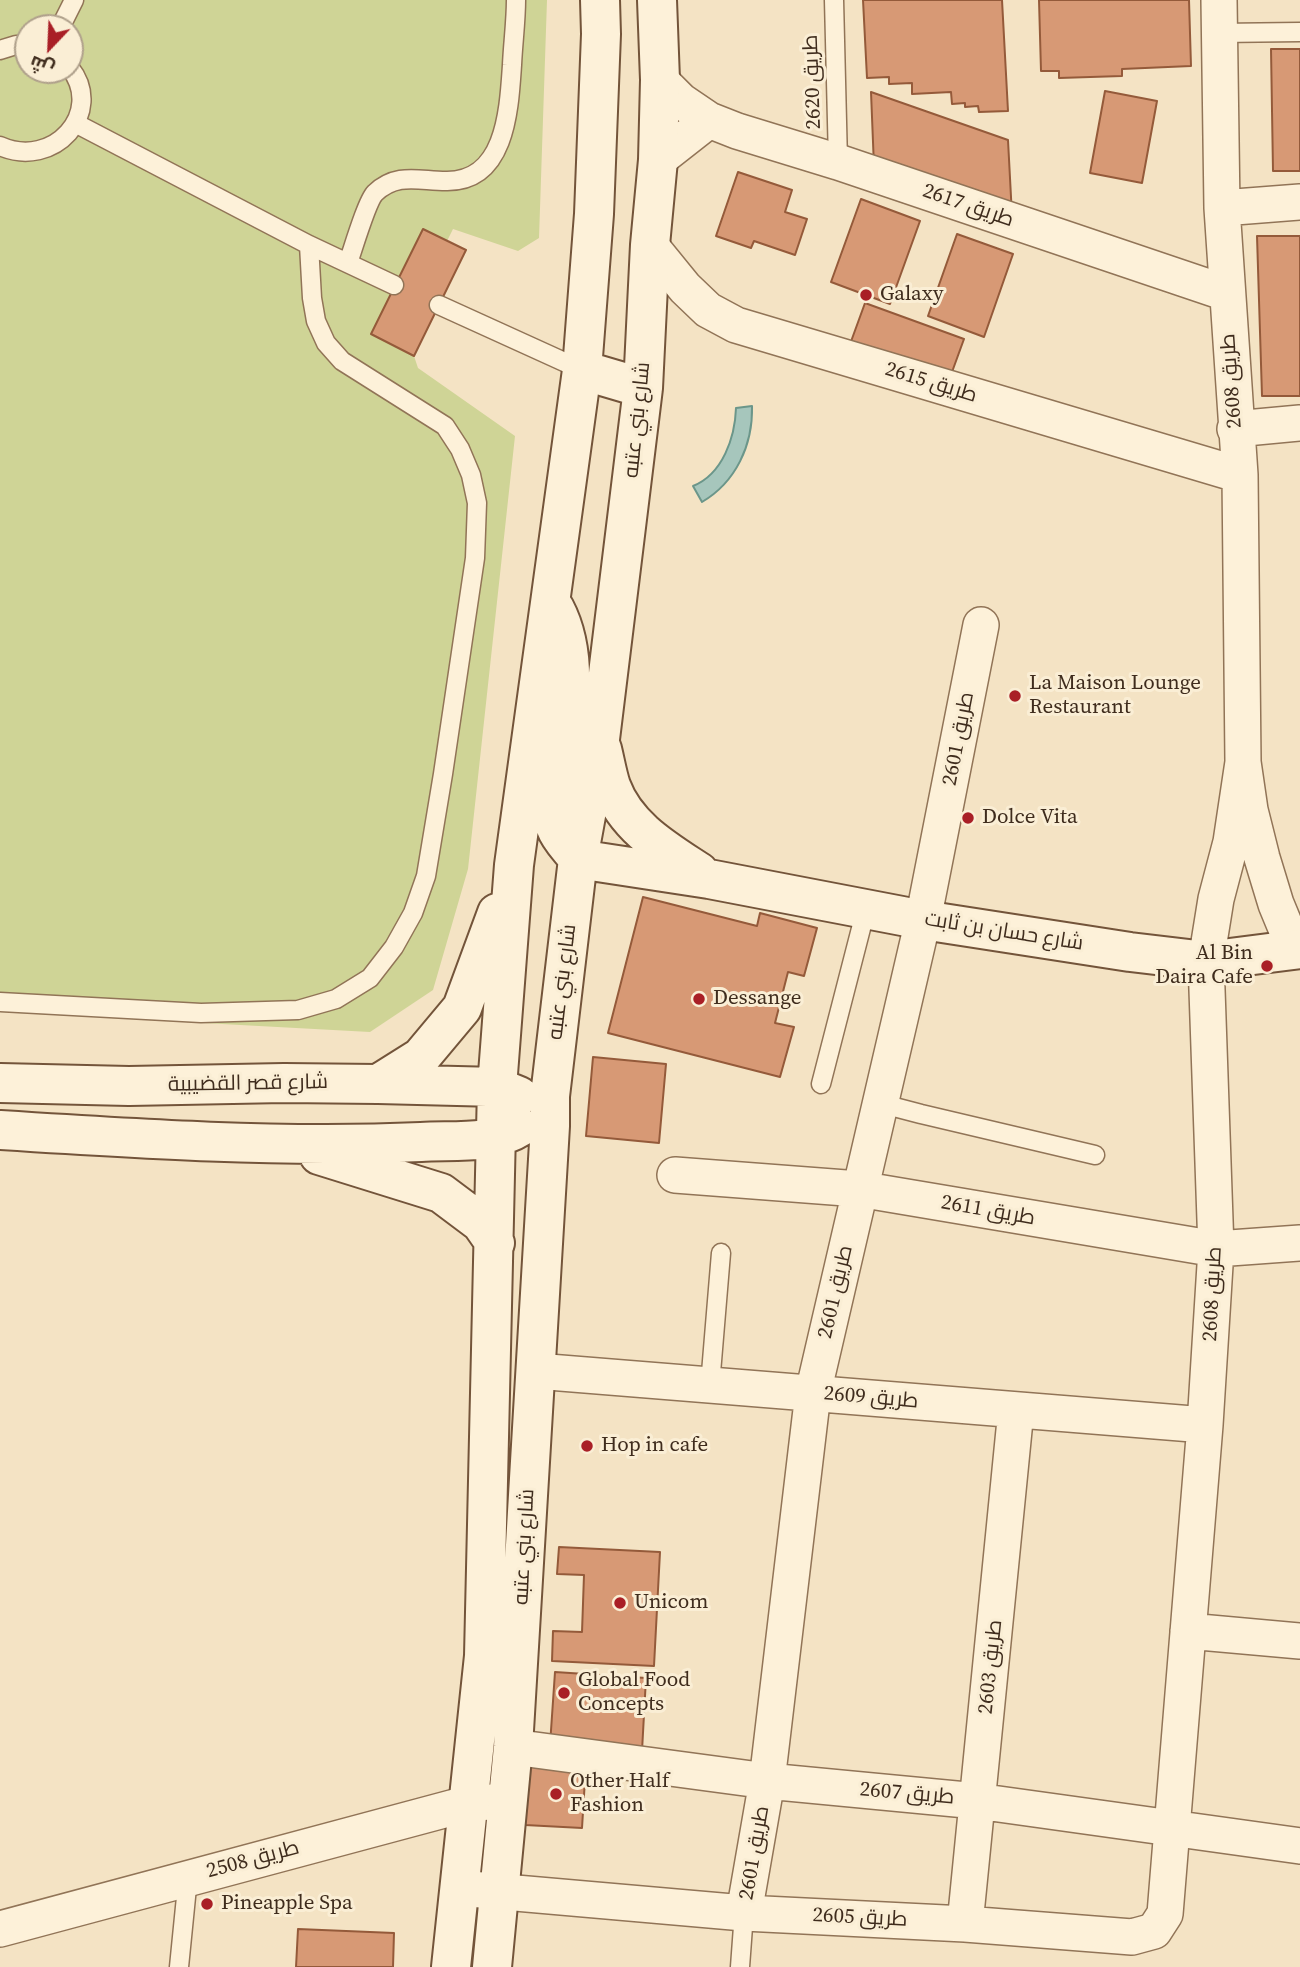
<!DOCTYPE html>
<html>
<head>
<meta charset="utf-8">
<style>
	body { margin:0 }
	#map { position:relative; width:1300px; height:1967px; overflow:hidden; background:#f4e3c4; font-family:"Source Serif 4",Cairo,serif }
	canvas { display:block }
	.north { position:absolute; left:14px; top:14px; width:70px; height:70px; box-sizing:border-box; background:#faeed5; border:2px solid #afa08b; border-radius:50%; rotate:203deg; font-size:19px; font-weight:700; line-height:28px; text-align:center; color:#3f2c1d }
	.north::after { content:''; display:block; margin:auto; width:24px; height:32px; background:#a91f26; clip-path:polygon(50% 0,100% 100%,50% 72%,0 100%) }
</style>
</head>
<body>
<div id="map">
<canvas width="1300" height="1967"></canvas>
<div class="north">ش</div>
</div>
<script>
const ctx = document.querySelector('canvas').getContext('2d');
ctx.lineJoin = 'round';
function fillPath(path, color) { ctx.fillStyle = color; ctx.fill(path, 'evenodd'); }
function strokePath(path, color, width, dash) { ctx.strokeStyle = color; ctx.lineWidth = width; ctx.lineCap = dash ? 'butt' : 'round'; ctx.setLineDash(dash || []); ctx.stroke(path); }
function drawText(font, color, halo, rows, align = 'center') {
  ctx.font = font + ' "Source Serif 4",Cairo,serif'; ctx.lineWidth = 6; ctx.setLineDash([]); ctx.textBaseline = 'middle'; ctx.strokeStyle = halo; ctx.fillStyle = color; for (const [text, x, y, turn = 0] of rows) {
    ctx.save(); ctx.translate(x, y); ctx.rotate((+turn || 0) * Math.PI / 180); ctx.textAlign = isNaN(turn) ? turn : align; if (halo) ctx.strokeText(text, 0, 0); ctx.fillText(text, 0, 0); ctx.restore();
  }
}
fillPath(new Path2D(`
	M 0,0 L 547,0 L 539,238 L 518,251 L 453,229 L 395,346 L 414,356 L 418,368 L 515,436 L 468,869 L 433,990 L 370,1032 L 0,1012 ZM 28,28 L 70,28 L 70,70 L 28,70 Z`), '#cfd496');
const water = new Path2D(`
	M 752,406 C 753,445 736,482 702,502 L 693,486 C 723,474 735,437 736,408 Z`);
fillPath(water, '#a6c6bc');
strokePath(water, '#6b968a', 2);
const building = new Path2D(`
	M 863,0 L 1002,0 L 1008,111 L 979,112 L 978,106 L 965,107 L 965,103 L 952,104 L 951,92 L 912,94 L 912,83 L 889,84 L 889,77 L 867,78 Z
	M 1039,0 L 1189,0 L 1191,66 L 1122,69 L 1122,76 L 1059,78 L 1059,71 L 1041,71 Z
	M 1271,49 L 1300,49 L 1300,171 L 1273,171 Z
	M 1105,91 L 1157,101 L 1142,183 L 1090,173 Z
	M 871,92 L 1008,140 L 1012,216 L 874,167 Z
	M 738,172 L 792,190 L 785,212 L 807,219 L 795,255 L 754,241 L 751,248 L 716,236 Z
	M 861,199 L 920,221 L 890,304 L 831,282 Z
	M 423,229 L 466,250 L 414,356 L 371,334 Z
	M 957,234 L 1013,254 L 984,337 L 928,316 Z
	M 1257,236 L 1300,236 L 1300,396 L 1262,396 Z
	M 865,303 L 964,339 L 948,383 L 849,347 Z
	M 643,897 L 757,926 L 760,913 L 817,928 L 804,976 L 788,972 L 775,1023 L 794,1027 L 780,1077 L 608,1033 Z
	M 593,1057 L 666,1064 L 659,1143 L 586,1136 Z
	M 559,1547 L 660,1552 L 654,1666 L 552,1661 L 553,1631 L 582,1632 L 584,1575 L 557,1574 Z
	M 555,1672 L 646,1678 L 642,1751 L 550,1745 Z
	M 529,1760 L 586,1763 L 582,1828 L 525,1825 Z
	M 298,1929 L 394,1933 L 393,1967 L 296,1967 Z`);
fillPath(building, '#d79975');
strokePath(building, '#945a3a', 2);
const lane = new Path2D(`
	M 834,0 L 838,162
	M 60,28 L 74,0
	M 1219,33 L 1300,32
	M 0,50 L 16,45 L 28,45
	M 75,123 L 309,245 L 394,285
	M 0,146 C 54,170 105,112 70,68
	M 348,263 C 353,249 367,201 375,193 C 397,172 419,181 446,181 C 506,182 509,109 512,65 C 513,43 516,21 516,0
	M 439,305 L 582,370
	M 0,1002 L 201,1013 L 298,1010 L 336,999 L 370,978 L 394,947 L 413,913 L 426,876 L 443,774 L 475,558 L 477,503 L 471,475 L 460,449 L 445,426 L 342,361 L 326,343 L 316,321 L 312,298 L 309,245
	M 821,1084 L 866,909
	M 879,1103 L 921,1114 L 1095,1155
	M 710,1385 L 721,1253
	M 179,1967 L 188,1877
	M 740,1967 L 744,1913`);
const street = new Path2D(`
	M 1219,0 L 1222,208 L 1240,475 L 1243,762 L 1250,810 L 1262,858 L 1276,904 L 1295,950
	M 660,80 L 681,101 L 709,120 L 737,131 L 838,162 L 1226,293
	M 658,160 L 709,120
	M 1222,208 L 1300,202
	M 650,245 L 685,288 L 708,310 L 736,325 L 1240,475
	M 1235,429 L 1300,423
	M 675,1175 L 859,1189 L 1216,1249 L 1300,1243
	M 536,1371 L 1205,1425
	M 1188,1631 L 1300,1641
	M 513,1747 L 767,1781 L 977,1801 L 1300,1846
	M 470,1889 L 744,1913 L 965,1924 L 1132,1937 L 1154,1931 L 1165,1914 L 1205,1425 L 1216,1249 L 1206,961 L 1216,899 L 1231,842 L 1243,762
	M 744,1913 L 767,1781 L 813,1393 L 923,920 L 981,625
	M 965,1924 L 1016,1410
	M 0,1929 L 470,1803 L 494,1802`);
const secondary = new Path2D(`
	M 582,370 L 643,388
	M 555,609 C 582,660 566,725 559,779 C 557,794 552,813 556,828 C 560,839 571,849 578,859 L 709,879 L 923,920 L 1130,952 L 1206,961 L 1300,949
	M 602,749 C 605,761 607,774 611,786 C 626,827 664,849 699,872
	M 0,1083 L 129,1086 L 284,1083 L 378,1084 L 497,1087 L 519,1096
	M 378,1084 L 421,1057 L 462,1008 L 497,913
	M 0,1130 C 140,1139 280,1148 421,1142 C 453,1140 492,1145 520,1127
	M 319,1155 L 441,1193 L 481,1223 L 495,1243
	M 451,1967 L 484,1656 L 497,1087 L 514,865 L 582,370 L 594,214 L 601,34 L 600,0
	M 492,1967 L 513,1747 L 550,1126 L 550,1096 L 578,859 L 600,739 L 643,388 L 650,245 L 658,160 L 660,80 L 657,0`);
strokePath(lane, '#917457', 21);
strokePath(street, '#917457', 38);
strokePath(secondary, '#73543a', 42);
strokePath(lane, '#fdf1d9', 18);
strokePath(street, '#fdf1d9', 35);
strokePath(secondary, '#fdf1d9', 38);
for (const [x, y, r, color] of [
	[866,295,7,"#a91f26"],
	[1015,696,7,"#a91f26"],
	[968,818,7,"#a91f26"],
	[1267,966,7,"#a91f26"],
	[699,999,7,"#a91f26"],
	[587,1446,7,"#a91f26"],
	[620,1603,7,"#a91f26"],
	[564,1693,7,"#a91f26"],
	[556,1794,7,"#a91f26"],
	[207,1904,7,"#a91f26"]
]) { const dot = new Path2D(); dot.arc(x, y, r, 0, 2 * Math.PI); ctx.fillStyle = color; ctx.fill(dot); strokePath(dot, '#faeed5', 2.5); }
drawText('21px', '#3f2c1d', '#faeed5', [
	["طريق 2620",813,82,-92],
	["طريق 2617",968,206,19],
	["طريق 2608",1232,381,-94],
	["طريق 2615",931,383,17],
	["شارع بني عتبه",638,420,-84],
	["طريق 2601",959,739,-79],
	["شارع حسان بن ثابت",1004,932,9],
	["شارع بني عتبه",563,982,-83],
	["شارع قصر القضيبية",248,1084,-1],
	["طريق 2611",988,1211,10],
	["طريق 2601",836,1292,-77],
	["طريق 2608",1213,1294,-87],
	["طريق 2609",871,1398,5],
	["شارع بني عتبه",525,1547,-87],
	["طريق 2603",991,1667,-84],
	["طريق 2607",907,1794,5],
	["طريق 2601",755,1853,-80],
	["طريق 2508",253,1860,-15],
	["طريق 2605",860,1918,3]
]);
drawText('21px', '#3f2c1d', '#faeed5', [
	["Galaxy",880,295],
	["La Maison Lounge",1029,684],
	["Restaurant",1029,708],
	["Dolce Vita",982,818],
	["Al Bin",1253,954,"right"],
	["Daira Cafe",1253,978,"right"],
	["Dessange",713,999],
	["Hop in cafe",601,1446],
	["Unicom",634,1603],
	["Global Food",578,1681],
	["Concepts",578,1705],
	["Other Half",570,1782],
	["Fashion",570,1806],
	["Pineapple Spa",221,1904]
], 'left');
</script>
</body>
</html>
